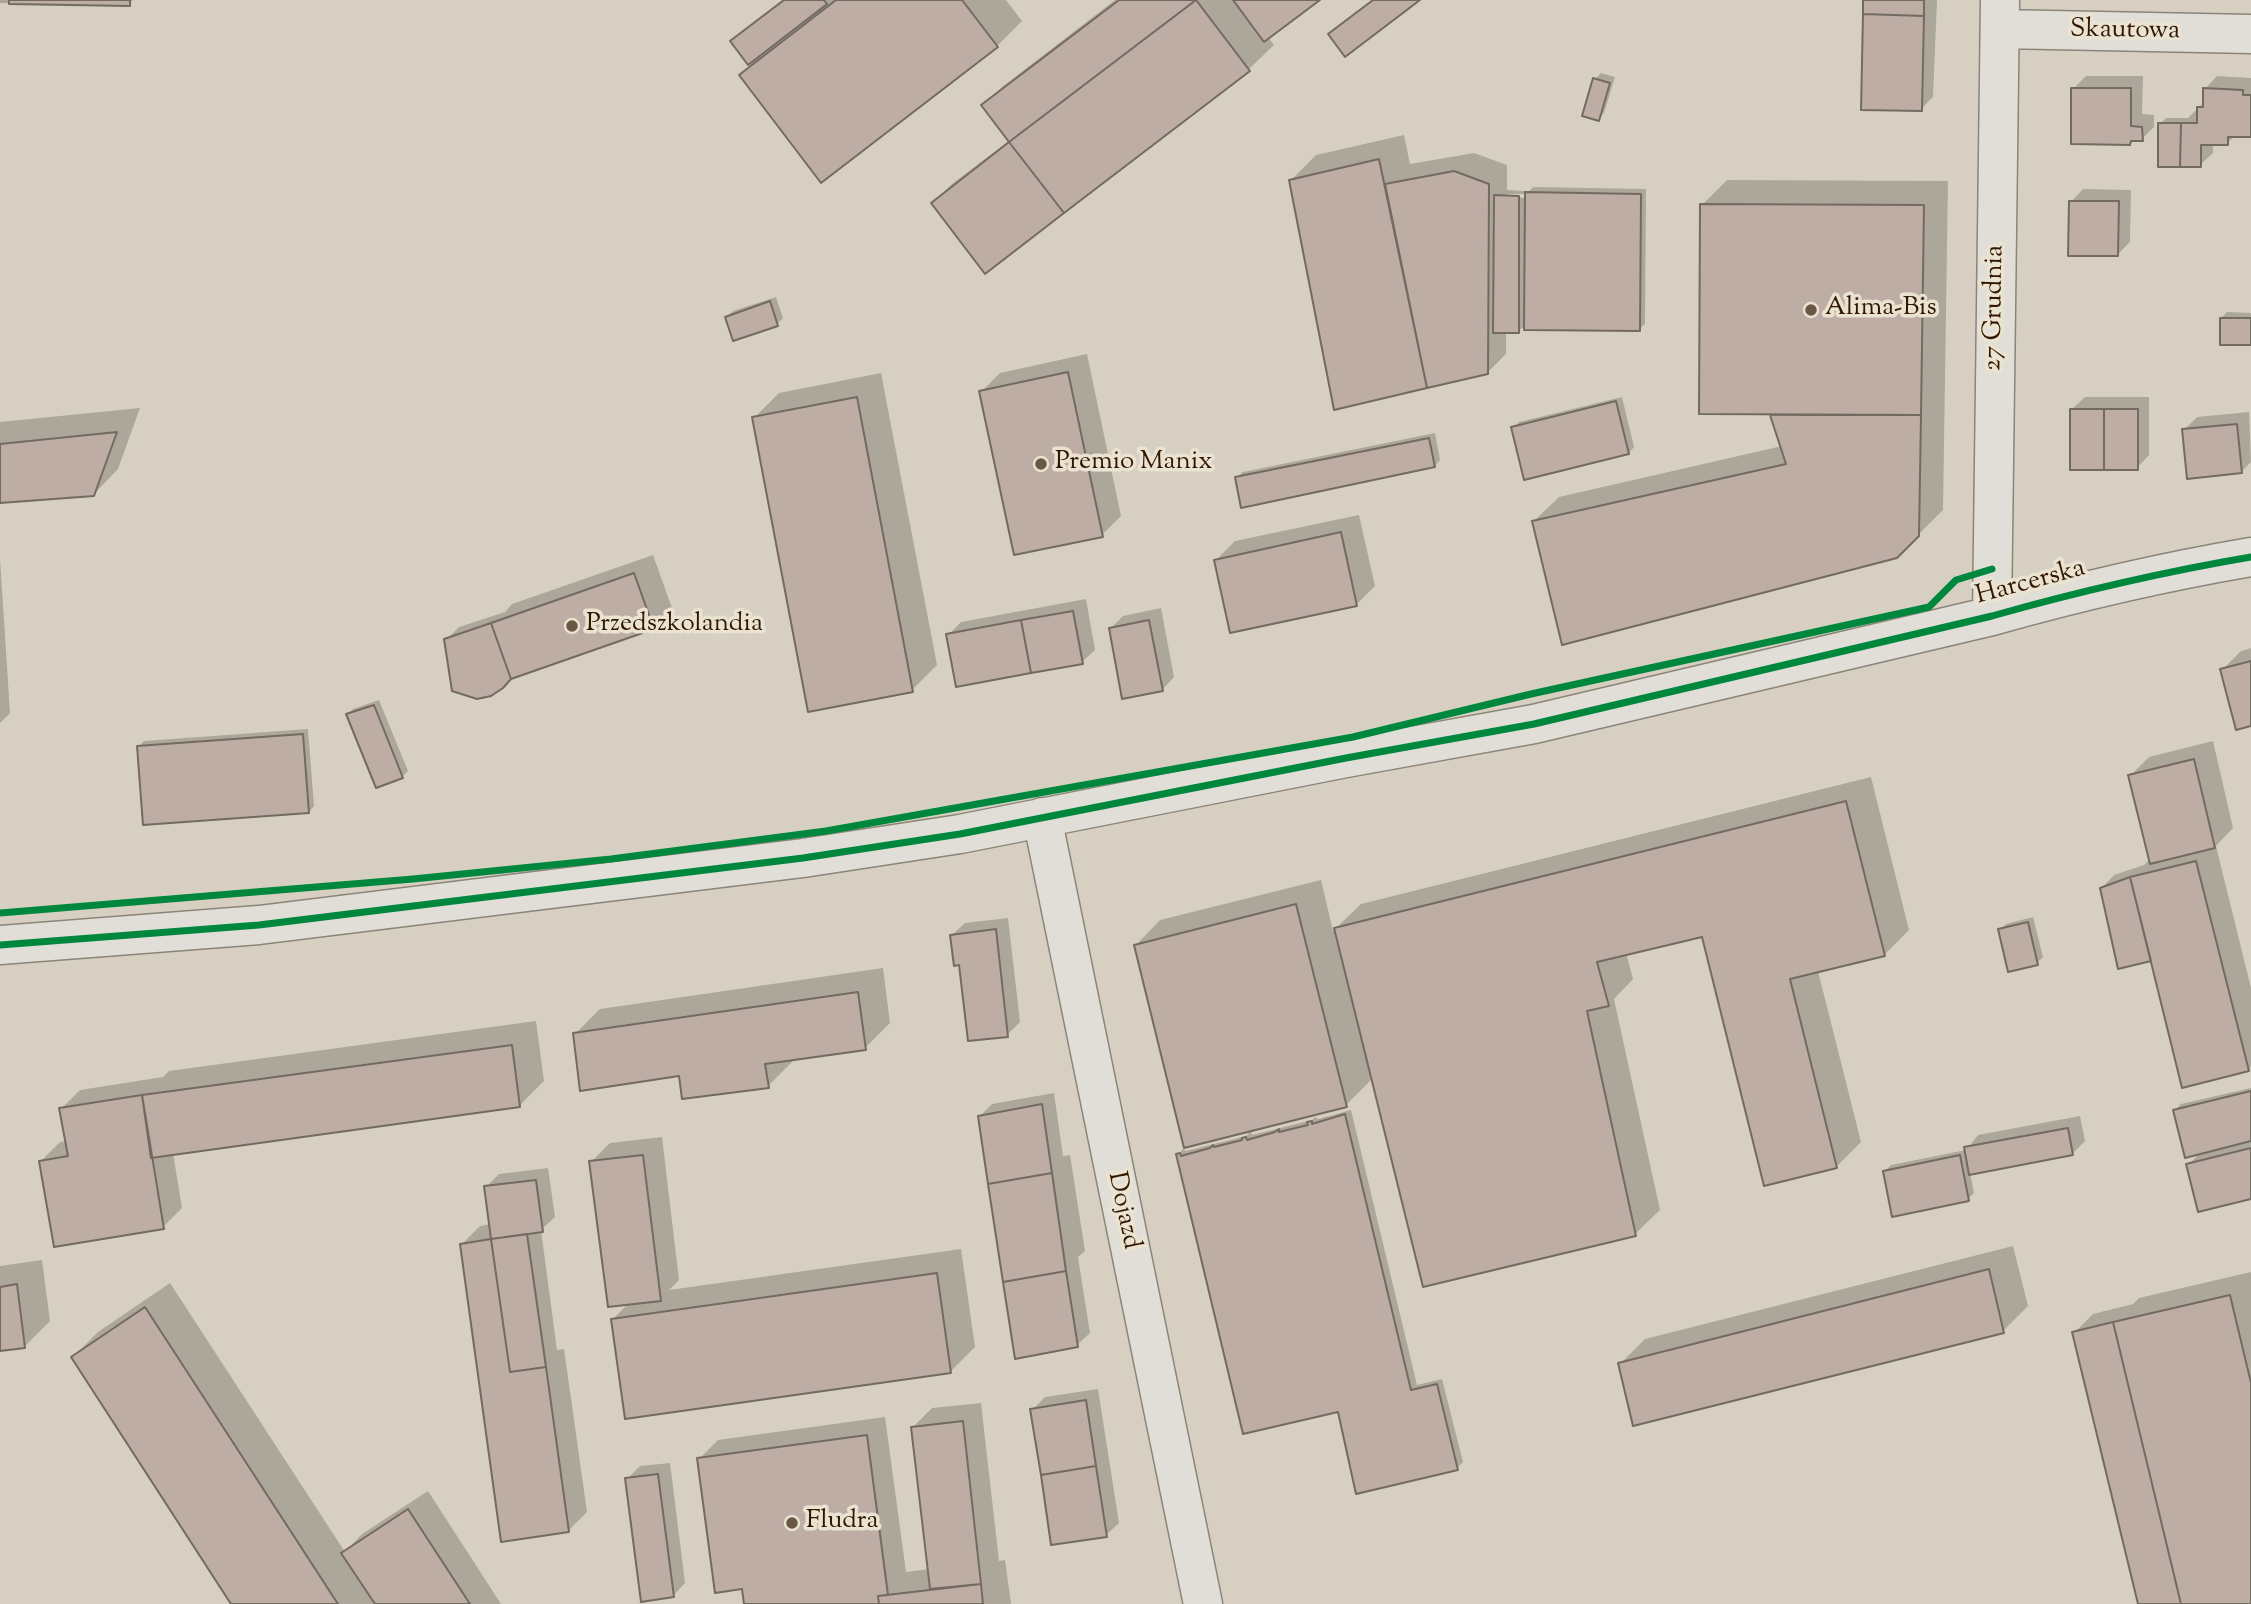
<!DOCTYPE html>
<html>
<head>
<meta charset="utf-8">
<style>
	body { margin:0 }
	canvas { display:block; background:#d7d0c2 }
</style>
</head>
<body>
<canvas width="2251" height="1604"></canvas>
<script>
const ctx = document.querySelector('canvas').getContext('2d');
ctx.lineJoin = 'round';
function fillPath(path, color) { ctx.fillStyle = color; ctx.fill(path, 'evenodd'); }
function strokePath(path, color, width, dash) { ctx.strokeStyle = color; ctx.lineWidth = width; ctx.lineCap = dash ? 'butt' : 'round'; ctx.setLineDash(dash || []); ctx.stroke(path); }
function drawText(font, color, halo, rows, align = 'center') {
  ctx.font = font + ' "Sorts Mill Goudy",serif'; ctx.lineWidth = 7; ctx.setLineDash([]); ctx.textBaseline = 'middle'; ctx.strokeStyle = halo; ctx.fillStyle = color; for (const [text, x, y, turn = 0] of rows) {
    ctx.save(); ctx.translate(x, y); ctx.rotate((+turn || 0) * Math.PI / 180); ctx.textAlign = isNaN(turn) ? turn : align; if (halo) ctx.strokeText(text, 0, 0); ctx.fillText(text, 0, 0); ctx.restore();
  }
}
fillPath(new Path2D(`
	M 0,0 L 133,0 L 129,4 L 0,3 Z
	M 785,0 L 1006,0 L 1022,21 L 997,46 L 741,75 L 758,57 L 757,56 Z
	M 1115,0 L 1317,0 L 1268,37 L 1274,45 L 1249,69 L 1062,212 L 933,203 L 952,184 L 1010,140 L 983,106 L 1002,87 Z
	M 1865,0 L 1937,0 L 1933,97 L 1921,109 Z
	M 1601,73 L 1615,77 L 1604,113 L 1598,119 L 1595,79 Z
	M 2086,76 L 2143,76 L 2142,114 L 2154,115 L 2154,127 L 2142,139 L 2134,139 L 2130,143 L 2073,89 Z
	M 2217,76 L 2251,78 L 2251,135 L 2235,136 L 2227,143 L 2213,143 L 2213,153 L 2200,165 L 2160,124 L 2166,118 L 2188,118 L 2195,111 L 2199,111 L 2199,107 L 2205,102 L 2205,89 Z
	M 1404,135 L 1410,164 L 1474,153 L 1507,165 L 1507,190 L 1525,191 L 1525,194 L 1507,194 L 1507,197 L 1528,198 L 1526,195 L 1533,187 L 1646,189 L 1645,324 L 1639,329 L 1526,324 L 1519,331 L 1506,331 L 1506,354 L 1487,373 L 1336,408 L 1291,180 L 1316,155 Z
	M 1727,180 L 1948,181 L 1943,510 L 1918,535 L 1534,521 L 1559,497 L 1782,446 L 1702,205 Z
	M 2083,189 L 2131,190 L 2130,242 L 2118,254 L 2071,202 Z
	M 776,297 L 783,318 L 777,324 L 727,317 L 733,311 Z
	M 2227,312 L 2251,313 L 2251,343 L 2221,318 Z
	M 1087,354 L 1121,516 L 1102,535 L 981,392 L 1000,373 Z
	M 881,373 L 937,665 L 912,690 L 754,418 L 779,393 Z
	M 1622,397 L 1634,447 L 1629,453 L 1513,428 L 1519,422 Z
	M 2085,397 L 2149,397 L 2149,455 L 2137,468 L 2072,409 Z
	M 140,408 L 118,469 L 93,495 L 0,501 L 0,422 Z
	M 2249,412 L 2251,462 L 2241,472 L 2184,430 L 2197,417 Z
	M 1435,433 L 1440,460 L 1435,466 L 1237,477 L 1243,472 Z
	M 1359,515 L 1375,586 L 1356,605 L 1216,560 L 1235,541 Z
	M 653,555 L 672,608 L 653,627 L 446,640 L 459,627 L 505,612 L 512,604 Z
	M 0,559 L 10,713 L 0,723 Z
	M 1086,599 L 1095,650 L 1082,662 L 948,635 L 961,622 Z
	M 1161,608 L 1174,677 L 1162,690 L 1110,629 L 1123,616 Z
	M 2251,648 L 2251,725 L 2222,670 L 2241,651 Z
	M 379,700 L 408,771 L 402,777 L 348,715 L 353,709 Z
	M 308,729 L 314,806 L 309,812 L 138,747 L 144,741 Z
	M 2213,741 L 2233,828 L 2216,846 L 2251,988 L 2251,1066 L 2248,1070 L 2152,959 L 2102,888 L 2114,875 L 2144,865 L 2150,859 L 2130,776 L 2149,757 Z
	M 1871,777 L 1909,930 L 1884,955 L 1818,971 L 1861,1142 L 1836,1167 L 1704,935 L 1626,953 L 1633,979 L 1614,999 L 1660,1210 L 1635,1234 L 1373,1078 L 1346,1105 L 1136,945 L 1160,920 L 1321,880 L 1333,931 L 1361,904 Z
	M 2033,917 L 2043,957 L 2037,963 L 2000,930 L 2006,924 Z
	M 1008,918 L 1020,1022 L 1007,1035 L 961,963 L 952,935 L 965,923 Z
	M 883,968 L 890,1023 L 865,1048 L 792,1058 L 793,1061 L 768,1086 L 680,1074 L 575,1034 L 600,1009 Z
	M 536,1021 L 544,1081 L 519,1106 L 173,1153 L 182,1208 L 163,1227 L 41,1161 L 60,1142 L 67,1141 L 61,1109 L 80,1090 L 163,1077 L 169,1071 Z
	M 2251,1088 L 2251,1197 L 2188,1165 L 2201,1152 L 2175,1110 L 2181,1104 Z
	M 1054,1093 L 1063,1156 L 1070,1155 L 1085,1251 L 1078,1257 L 1090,1333 L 1077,1345 L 980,1116 L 992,1104 Z
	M 1351,1110 L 1417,1385 L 1442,1379 L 1463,1462 L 1457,1468 L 1339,1410 L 1178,1155 L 1183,1149 L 1186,1151 L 1246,1136 L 1251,1131 L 1252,1135 L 1312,1120 L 1315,1117 L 1318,1119 Z
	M 2080,1116 L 2085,1141 L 2072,1154 L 1970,1173 L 1974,1193 L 1968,1199 L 1885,1171 L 1891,1165 L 1966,1150 L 1978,1135 Z
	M 662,1137 L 679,1280 L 669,1290 L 961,1249 L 975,1347 L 950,1372 L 612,1320 L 629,1303 L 591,1162 L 610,1143 Z
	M 548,1168 L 555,1217 L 541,1230 L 557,1350 L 564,1349 L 587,1512 L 568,1531 L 461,1245 L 480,1226 L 491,1224 L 486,1187 L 499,1174 Z
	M 2013,1246 L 2028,1306 L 2003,1331 L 1620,1364 L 1645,1339 Z
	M 42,1260 L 50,1321 L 25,1346 L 0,1349 L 0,1266 Z
	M 2251,1272 L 2251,1604 L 2140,1604 L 2074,1333 L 2093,1314 L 2133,1304 L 2139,1298 Z
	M 170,1283 L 345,1552 L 362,1534 L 428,1491 L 501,1604 L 233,1604 L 73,1357 L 98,1332 Z
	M 1098,1389 L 1119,1523 L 1106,1535 L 1032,1410 L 1045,1397 Z
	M 981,1403 L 999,1561 L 1005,1560 L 1011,1604 L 746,1604 L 743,1587 L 699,1459 L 718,1440 L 885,1417 L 906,1572 L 929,1569 L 913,1427 L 932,1408 Z
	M 670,1463 L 685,1583 L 673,1596 L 627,1479 L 640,1466 Z`), '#0003');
const building = new Path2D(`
	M 9,0 L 130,0 L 130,6 L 9,4 Z
	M 784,0 L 824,0 L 827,4 L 748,65 L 730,41 Z
	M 836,0 L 962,0 L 998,47 L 821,183 L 739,75 Z
	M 1119,0 L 1196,0 L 1009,142 L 981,105 Z
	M 1196,0 L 1250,71 L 1064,213 L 1009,142 Z
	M 1233,0 L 1320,0 L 1264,42 Z
	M 1373,0 L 1420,0 L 1345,57 L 1328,34 Z
	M 1863,0 L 1924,0 L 1924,16 L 1863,14 Z
	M 1863,14 L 1924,16 L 1922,111 L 1861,110 Z
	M 1593,78 L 1610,83 L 1599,121 L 1582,116 Z
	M 2071,88 L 2131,88 L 2131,126 L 2142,127 L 2143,141 L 2131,141 L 2130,145 L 2071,144 Z
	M 2203,88 L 2243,90 L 2243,95 L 2251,95 L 2251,137 L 2228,137 L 2228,145 L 2201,145 L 2201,167 L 2180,167 L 2181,123 L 2197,123 L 2197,107 L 2203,107 Z
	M 2158,123 L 2181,123 L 2180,167 L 2158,167 Z
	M 1009,142 L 1064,213 L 985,274 L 931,203 Z
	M 1379,159 L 1427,388 L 1334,410 L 1289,180 Z
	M 1454,171 L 1489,184 L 1488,374 L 1427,388 L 1385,184 Z
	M 1525,192 L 1641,194 L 1640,331 L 1524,330 Z
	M 1494,195 L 1519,196 L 1519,333 L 1493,333 Z
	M 2069,201 L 2119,201 L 2118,256 L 2068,256 Z
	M 1700,204 L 1924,205 L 1921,415 L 1699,414 Z
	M 770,301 L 778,326 L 733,341 L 725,317 Z
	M 2220,318 L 2251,318 L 2251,345 L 2220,345 Z
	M 1068,372 L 1103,537 L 1014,555 L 979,391 Z
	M 857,397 L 913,692 L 808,712 L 752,417 Z
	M 1616,401 L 1629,454 L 1524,480 L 1511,427 Z
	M 2070,409 L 2104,409 L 2104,470 L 2070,470 Z
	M 2104,409 L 2138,409 L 2138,470 L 2104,470 Z
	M 1770,415 L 1921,415 L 1919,536 L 1897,558 L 1562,645 L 1532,521 L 1786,464 Z
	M 2237,424 L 2242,473 L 2187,479 L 2182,429 Z
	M 117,432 L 94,496 L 0,503 L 0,444 Z
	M 1429,438 L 1435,467 L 1241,508 L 1235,477 Z
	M 1341,532 L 1357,606 L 1230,633 L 1214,560 Z
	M 634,573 L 654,629 L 511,679 L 491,623 Z
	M 1073,611 L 1083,664 L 1031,673 L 1021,620 Z
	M 1021,620 L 1031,673 L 956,687 L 946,634 Z
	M 1149,620 L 1163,691 L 1122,699 L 1109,628 Z
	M 491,623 L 511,679 L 503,688 L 491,696 L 477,699 L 452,691 L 444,639 Z
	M 2251,661 L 2251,726 L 2236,730 L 2220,669 Z
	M 374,705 L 403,778 L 376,788 L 346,714 Z
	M 303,734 L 309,813 L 143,825 L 137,746 Z
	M 2194,759 L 2215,848 L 2150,864 L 2128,775 Z
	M 1846,801 L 1885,956 L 1790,979 L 1837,1168 L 1764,1186 L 1702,937 L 1597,962 L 1609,1006 L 1587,1011 L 1636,1236 L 1423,1287 L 1334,928 Z
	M 2196,861 L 2249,1071 L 2182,1088 L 2130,877 Z
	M 2130,877 L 2151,961 L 2118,969 L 2100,888 Z
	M 1296,904 L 1347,1107 L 1184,1148 L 1134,945 Z
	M 2028,922 L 2038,965 L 2008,972 L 1998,929 Z
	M 996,929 L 1008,1037 L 968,1041 L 959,965 L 954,966 L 950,935 Z
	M 858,992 L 866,1050 L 765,1064 L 769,1088 L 682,1099 L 679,1076 L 580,1091 L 573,1033 Z
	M 512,1045 L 520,1107 L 151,1158 L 142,1095 Z
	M 2251,1091 L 2251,1141 L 2185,1158 L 2173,1110 Z
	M 142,1095 L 164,1229 L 54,1247 L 39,1161 L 68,1156 L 59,1108 Z
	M 1042,1104 L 1052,1173 L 988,1184 L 978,1116 Z
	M 1345,1114 L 1411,1390 L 1437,1384 L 1458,1470 L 1356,1494 L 1338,1412 L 1243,1434 L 1176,1154 L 1180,1153 L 1181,1156 L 1210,1148 L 1213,1145 L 1214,1147 L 1242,1140 L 1242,1138 L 1246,1137 L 1247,1140 L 1275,1132 L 1279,1129 L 1279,1132 L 1308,1125 L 1307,1122 L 1312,1121 L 1312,1124 Z
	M 2068,1128 L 2073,1155 L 1969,1175 L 1964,1147 Z
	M 2251,1148 L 2251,1199 L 2198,1212 L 2186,1164 Z
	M 643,1155 L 661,1301 L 608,1307 L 589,1161 Z
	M 1960,1155 L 1969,1201 L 1892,1217 L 1883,1171 Z
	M 1052,1173 L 1066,1271 L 1003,1282 L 988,1184 Z
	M 536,1180 L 543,1232 L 491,1239 L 484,1186 Z
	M 527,1234 L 546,1367 L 510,1372 L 491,1239 Z
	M 491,1239 L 510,1372 L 546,1367 L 569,1532 L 501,1542 L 460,1244 Z
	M 1989,1269 L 2004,1333 L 1633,1426 L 1618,1363 Z
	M 1066,1271 L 1078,1347 L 1015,1359 L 1003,1282 Z
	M 937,1273 L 951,1373 L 625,1419 L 611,1319 Z
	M 17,1284 L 25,1348 L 0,1351 L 0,1287 Z
	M 2230,1295 L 2251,1383 L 2251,1604 L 2181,1604 L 2113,1322 Z
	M 145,1307 L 338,1604 L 231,1604 L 71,1357 Z
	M 2113,1322 L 2181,1604 L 2138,1604 L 2072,1332 Z
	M 1086,1400 L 1096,1466 L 1041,1475 L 1030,1409 Z
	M 963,1421 L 981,1584 L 930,1589 L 911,1427 Z
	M 867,1435 L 888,1595 L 878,1596 L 879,1604 L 744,1604 L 742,1589 L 715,1593 L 697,1458 Z
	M 1096,1466 L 1107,1537 L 1051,1545 L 1041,1475 Z
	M 658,1474 L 674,1597 L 641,1602 L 625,1478 Z
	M 408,1509 L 470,1604 L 375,1604 L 341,1553 Z
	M 981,1584 L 983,1604 L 879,1604 L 878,1596 Z`);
fillPath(building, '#beada5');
strokePath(building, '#736b60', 2);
const minor = new Path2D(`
	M 2000,29 L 2251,34
	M 1992,616 L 2000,0
	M 1042,817 L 1203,1604
	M 0,945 L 259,925 L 803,858 L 960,834 L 1346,758 L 1534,724 L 1992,616 C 2077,592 2163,572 2251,557`);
strokePath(minor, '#8b8479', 41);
strokePath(minor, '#e0ded6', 38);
strokePath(new Path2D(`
	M 0,913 L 413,879 L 611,859 L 826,831 L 1353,737 L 1531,694 L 1929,607 L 1956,580 L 1992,569
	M 0,945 L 259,925 L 803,858 L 960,834 L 1346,758 L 1534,724 L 1992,616 C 2077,592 2163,572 2251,557`), '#00873e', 7);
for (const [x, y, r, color] of [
	[1811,310,7,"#6b5844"],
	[1041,464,7,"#6b5844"],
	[572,626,7,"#6b5844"],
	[792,1523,7,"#6b5844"]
]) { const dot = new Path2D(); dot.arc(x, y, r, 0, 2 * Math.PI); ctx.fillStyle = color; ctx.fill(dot); strokePath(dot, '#eae3d2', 2.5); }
drawText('26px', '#311700', '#eae3d2', [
	["Skautowa",2125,32,1],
	["27 Grudnia",1996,308,-89],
	["Harcerska",2031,584,-15],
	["Dojazd",1122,1211,78]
]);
drawText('26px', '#311700', '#eae3d2', [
	["Alima-Bis",1825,310],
	["Premio Manix",1055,464],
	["Przedszkolandia",586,626],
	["Fludra",806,1523]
], 'left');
</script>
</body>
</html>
